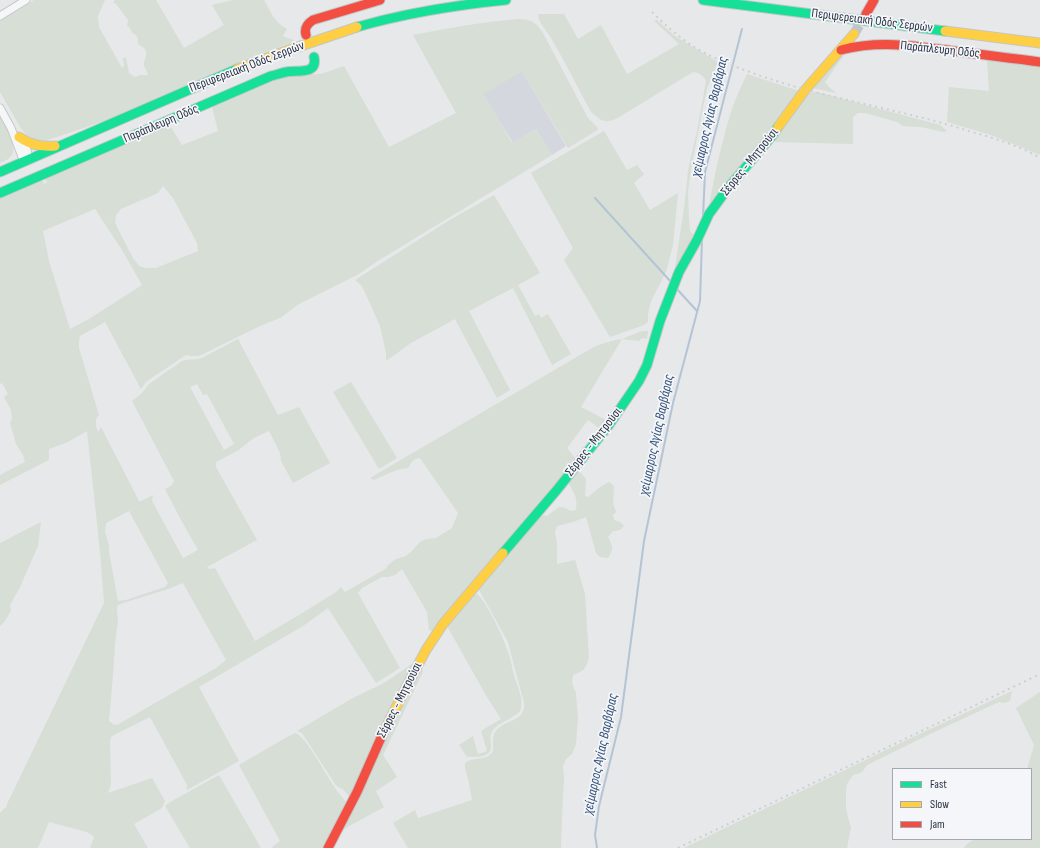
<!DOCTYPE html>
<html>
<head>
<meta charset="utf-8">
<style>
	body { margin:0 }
	#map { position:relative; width:1040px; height:848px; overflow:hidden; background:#e6e8ea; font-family:"Sofia Sans Condensed",sans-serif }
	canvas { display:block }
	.legend { position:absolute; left:892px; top:768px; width:140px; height:72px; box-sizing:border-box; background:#f4f6f9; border:1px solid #a4a8b1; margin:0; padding:5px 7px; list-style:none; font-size:12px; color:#2b3445 }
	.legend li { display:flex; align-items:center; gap:8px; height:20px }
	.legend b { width:20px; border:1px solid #a4a8b1 }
</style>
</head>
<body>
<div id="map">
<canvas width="1040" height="848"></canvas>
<ul class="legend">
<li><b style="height:5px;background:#16e098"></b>Fast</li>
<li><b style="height:5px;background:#ffcf43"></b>Slow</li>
<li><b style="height:5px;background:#f24e42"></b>Jam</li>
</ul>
</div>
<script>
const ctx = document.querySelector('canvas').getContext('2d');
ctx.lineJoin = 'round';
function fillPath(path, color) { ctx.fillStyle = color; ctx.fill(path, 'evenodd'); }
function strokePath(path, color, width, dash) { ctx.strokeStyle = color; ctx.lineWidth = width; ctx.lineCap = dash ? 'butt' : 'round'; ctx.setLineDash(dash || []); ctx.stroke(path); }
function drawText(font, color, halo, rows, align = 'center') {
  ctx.font = font + ' "Sofia Sans Condensed",sans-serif'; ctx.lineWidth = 3.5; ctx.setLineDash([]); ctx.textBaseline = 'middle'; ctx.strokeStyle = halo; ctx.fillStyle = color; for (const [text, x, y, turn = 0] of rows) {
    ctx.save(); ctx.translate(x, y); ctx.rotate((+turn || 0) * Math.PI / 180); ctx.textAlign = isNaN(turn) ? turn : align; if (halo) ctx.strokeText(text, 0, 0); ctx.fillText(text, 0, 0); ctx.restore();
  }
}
fillPath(new Path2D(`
	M 522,71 L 566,146 L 552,155 L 536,129 L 513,143 L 483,94 Z`), '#d4d7dd');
fillPath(new Path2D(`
	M 34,0 L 105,0 L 98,16 L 99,27 L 122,68 L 124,66 L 123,59 L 124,57 L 126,58 L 129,73 L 135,77 L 140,75 L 148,75 C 147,70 143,67 144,62 C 145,58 148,54 145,49 C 141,44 137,47 138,39 L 136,35 L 132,33 L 130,28 L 127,26 L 128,20 L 116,4 L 113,2 L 115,0 L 156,0 L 184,48 L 224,25 L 212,5 L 233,0 L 264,0 C 271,12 274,22 287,29 L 283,36 L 296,41 L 252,57 L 113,118 L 45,141 L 34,140 L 26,134 L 20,127 L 0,92 L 0,20 Z
	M 538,14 L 564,14 L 578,39 L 601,25 L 627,74 L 679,44 L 654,21 L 657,20 L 675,36 L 718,62 L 707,88 L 692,163 L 688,192 L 689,221 L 690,231 L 695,236 L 664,296 L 675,268 L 685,201 L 688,170 L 697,131 L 706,81 C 703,75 700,73 693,72 L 616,119 C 603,124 601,120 591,112 C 578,88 565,62 551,38 C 547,31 538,22 538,14 Z
	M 519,19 C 532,19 536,23 543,33 L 588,118 L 597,127 L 598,129 L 596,131 L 568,148 L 522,71 L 484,94 L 512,143 L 536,129 L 552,155 L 376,262 L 359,274 L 299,304 L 280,318 L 260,326 L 199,356 L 191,356 L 186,355 L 150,379 L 145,383 L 141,389 L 105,322 L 80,336 L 79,341 L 79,348 L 99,415 L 96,419 L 96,426 L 98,432 L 101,427 L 139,501 L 141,501 L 153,495 L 152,501 L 183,558 L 198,550 L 181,520 L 165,489 L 171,486 L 174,481 L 132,401 L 141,394 L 149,384 L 182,361 C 189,358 195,361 202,358 L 238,339 L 278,415 L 299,407 L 330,463 L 293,483 L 281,461 L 280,453 L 269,431 L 254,438 L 237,451 L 216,462 L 216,467 L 257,540 L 207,567 L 209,569 L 215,568 L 255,641 L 299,615 L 336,592 L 341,587 L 345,592 L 387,568 L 387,566 L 396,559 L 406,556 L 411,552 L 420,542 L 426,539 L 436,538 L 452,528 L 458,513 L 420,458 C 412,459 412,462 408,468 C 396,469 385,475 374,480 L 370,478 L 592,348 L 601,344 L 616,340 L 622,339 L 642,331 L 648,331 L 647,339 L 642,338 L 639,341 L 622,339 L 581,407 L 606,420 L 615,407 L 627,394 L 638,374 L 651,346 L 651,340 L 649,340 L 651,331 L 652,334 C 651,375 615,411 591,442 L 590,441 L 599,428 L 588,420 L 567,448 L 575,458 L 583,447 L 585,449 C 556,486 527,523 496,559 C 476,583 454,607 435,632 L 429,630 L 427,612 L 402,569 L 395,575 L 388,577 L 382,577 L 362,588 L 358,593 L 400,668 L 376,683 L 328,608 L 303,626 L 199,687 L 239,761 L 187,790 L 187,785 L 150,717 L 116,734 L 111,737 L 110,742 L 111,784 L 108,793 L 152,778 L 165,801 L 162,808 L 134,824 L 148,848 L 90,848 L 94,837 L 92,835 L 87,832 L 49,822 L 38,848 L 0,848 L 0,813 L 7,806 L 7,804 L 104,603 L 100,551 L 87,431 L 68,442 L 49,449 L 49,460 L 0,485 L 0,475 L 25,462 L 23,455 L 16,444 L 10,423 L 12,419 L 11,410 L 4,397 L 8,394 L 2,383 L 0,384 L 0,197 L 38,180 L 42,180 L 44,184 L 47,183 L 45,178 L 169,124 L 182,145 L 218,131 L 212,107 L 213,105 L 276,78 L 287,75 L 321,74 L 344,66 L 389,147 L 456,113 L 413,35 C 448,28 483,22 519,19 ZM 163,186 L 173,198 L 197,243 L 198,251 L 156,268 L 146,268 L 139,266 L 133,258 L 118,229 L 115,222 L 116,215 L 121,209 L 158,193 ZM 95,209 L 122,250 L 142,285 L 89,319 L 70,329 L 49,261 L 43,231 ZM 197,384 L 203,395 L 207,394 L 234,444 L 224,450 L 190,387 ZM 129,511 L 168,583 L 165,587 L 126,600 L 118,601 L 109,552 L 109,546 L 105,531 L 106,523 ZM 183,583 L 226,660 L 216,668 L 117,725 L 113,724 L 109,721 L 113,676 L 115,644 L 118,621 L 117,611 L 117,606 L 120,604 L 168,589 Z
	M 847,51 L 825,82 L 829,87 L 836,93 L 812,88 L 838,57 Z
	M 987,59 L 1040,66 L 1040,155 L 991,135 L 947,122 L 949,87 L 989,91 Z
	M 747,74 L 799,91 L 764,141 L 708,212 C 714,177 722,139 733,106 C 737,95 742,85 747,74 Z
	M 817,92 L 940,125 L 947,131 L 943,132 L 921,127 L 903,126 L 897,122 L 865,113 L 858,113 L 853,117 L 853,144 L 775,142 L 777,135 L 808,93 Z
	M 0,115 C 4,124 16,143 13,153 C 11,158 5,161 0,163 Z
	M 604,131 L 627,170 L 637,165 L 644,174 L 634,183 L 650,210 L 678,193 L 673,245 L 666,272 L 651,301 L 648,314 L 648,322 L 644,325 L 610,337 L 564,260 L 573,248 L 531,173 Z
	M 494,195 L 540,273 L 518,285 L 535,316 L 539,314 L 541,318 L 548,314 L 571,354 L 552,365 L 513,288 L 469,311 L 510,390 L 497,398 L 455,319 L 411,343 L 386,361 L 386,353 L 380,326 L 362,286 L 355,280 L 448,221 Z
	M 351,382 L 397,458 L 379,469 L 333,392 Z
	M 578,470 L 586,479 L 585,496 L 588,497 L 600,487 L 609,482 L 614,486 L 613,503 L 616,512 L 613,515 L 614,520 L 620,522 L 624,526 C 621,530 618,531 613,531 L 608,537 C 613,547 614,549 608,558 L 600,557 L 596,553 L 586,517 L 573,522 L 557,526 L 555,532 L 557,543 L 557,564 L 575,560 L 585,594 L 589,657 C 586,669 584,671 573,675 L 572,683 L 576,693 L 578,718 L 576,744 L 572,754 L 566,759 L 563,766 L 564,780 L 562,817 L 561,848 L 408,848 L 393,823 L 415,810 L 418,818 L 472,800 L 468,778 L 465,768 L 465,763 C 472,757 484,761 491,754 C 496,749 490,738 496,731 C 502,721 522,722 524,708 C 525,706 524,702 523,699 L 508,642 L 478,588 L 540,515 L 547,516 L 559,507 L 566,508 L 570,511 L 576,510 C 578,496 574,494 568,482 Z
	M 41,522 L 38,546 L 20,587 L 10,605 L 11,611 L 4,622 L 0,626 L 0,543 Z
	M 476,593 C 486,600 504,639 508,652 C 511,660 512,668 514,676 C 517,685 523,697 521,707 C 521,710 520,712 517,714 C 510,719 499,723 493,730 C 490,735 490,739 491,745 C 492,758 476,757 467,757 L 459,745 L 473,736 L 478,754 L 487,751 L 481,731 L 501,719 L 487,697 L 447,626 Z
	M 412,664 L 413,664 L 350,798 L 343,789 L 338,787 L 335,784 L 304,736 L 302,733 L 297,731 L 351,699 L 384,683 Z
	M 421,668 L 423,672 L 383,755 L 397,777 L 376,791 L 384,807 L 344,829 L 376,757 Z
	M 1012,691 L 1010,701 L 1004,703 L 999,702 L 926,736 L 867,765 C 863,771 861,774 853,775 L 847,784 L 846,791 L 846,808 L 849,821 L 851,827 L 847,848 L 684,848 L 909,739 Z
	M 1040,692 L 1040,848 L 964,848 L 966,845 L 974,839 L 1031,839 L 1031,769 L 1027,769 L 1034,745 L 1016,708 Z
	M 295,733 C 310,738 331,790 348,803 L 325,848 L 271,848 L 280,841 L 239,765 L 287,737 Z
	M 219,775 L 261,848 L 190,848 L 165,806 L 172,801 Z`), '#d6ded6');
strokePath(new Path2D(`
	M 595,198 L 671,282
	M 703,217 L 705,172 L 742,29
	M 676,288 L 697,311
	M 597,848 L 595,835 L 599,806 L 621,717 L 644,541 L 673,403 L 700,301 L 702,239`), '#b4c4d5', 2);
strokePath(new Path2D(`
	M 854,34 L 866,14`), '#c1c4c9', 10, [10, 5]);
const street = new Path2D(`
	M 0,16 L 26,0
	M 0,108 L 11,128 L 24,162
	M 22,141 L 27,150 L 29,159`);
const fast = new Path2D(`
	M 703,0 L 945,31
	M 357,27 C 406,13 456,5 506,0
	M 0,172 L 237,69
	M 0,193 L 271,76 C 276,75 281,73 286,72 C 298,70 318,75 314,57
	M 503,553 L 556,491 L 609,425 L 639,381 L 647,365 L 660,321 L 679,272 L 697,240 L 709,214 L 728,188 L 772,136 L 778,127`);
const slow = new Path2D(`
	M 945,31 L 1040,43
	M 237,69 L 289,50 L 357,27
	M 778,127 L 805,90 L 854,34
	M 19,137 C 31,145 41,147 55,146
	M 384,731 L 411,678 L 426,650 L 443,624 L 503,553`);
const jam = new Path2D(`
	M 866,14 L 874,0
	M 306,35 C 304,28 307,24 313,20 L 380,0
	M 841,50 C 879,40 916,46 954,51 C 983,55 1011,58 1040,62
	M 328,848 L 357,792 L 384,731`);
strokePath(street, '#c4c6c8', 9);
strokePath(fast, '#c4c6c8', 11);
strokePath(slow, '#c4c6c8', 11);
strokePath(jam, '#c4c6c8', 11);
strokePath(street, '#f5f6f7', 7);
strokePath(fast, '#16e098', 9);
strokePath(slow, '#ffcf43', 9);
strokePath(jam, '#f24e42', 9);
strokePath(new Path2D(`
	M 652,12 C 665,25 679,37 694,47 C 714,59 736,67 758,75 C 827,99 900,109 969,131 C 993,138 1018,145 1040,158
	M 678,848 L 1040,674`), '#cecfd2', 2, [2, 4]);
drawText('13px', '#2b3445', '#f4f6f9', [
	["Περιφερειακή Οδός Σερρών",872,21,7],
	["Παράπλευρη Οδός",940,50,6],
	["Περιφερειακή Οδός Σερρών",247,67,-21],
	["Παράπλευρη Οδός",161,124,-23],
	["Σέρρες - Μητρούσι",750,162,-51],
	["Σέρρες - Μητρούσι",594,442,-52],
	["Σέρρες - Μητρούσι",400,700,-63]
]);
drawText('italic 14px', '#34527a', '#f4f6f9', [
	["χείμαρρος Αγίας Βαρβάρας",710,117,-77],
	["χείμαρρος Αγίας Βαρβάρας",657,435,-78],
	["χείμαρρος Αγίας Βαρβάρας",601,754,-78]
]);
</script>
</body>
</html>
